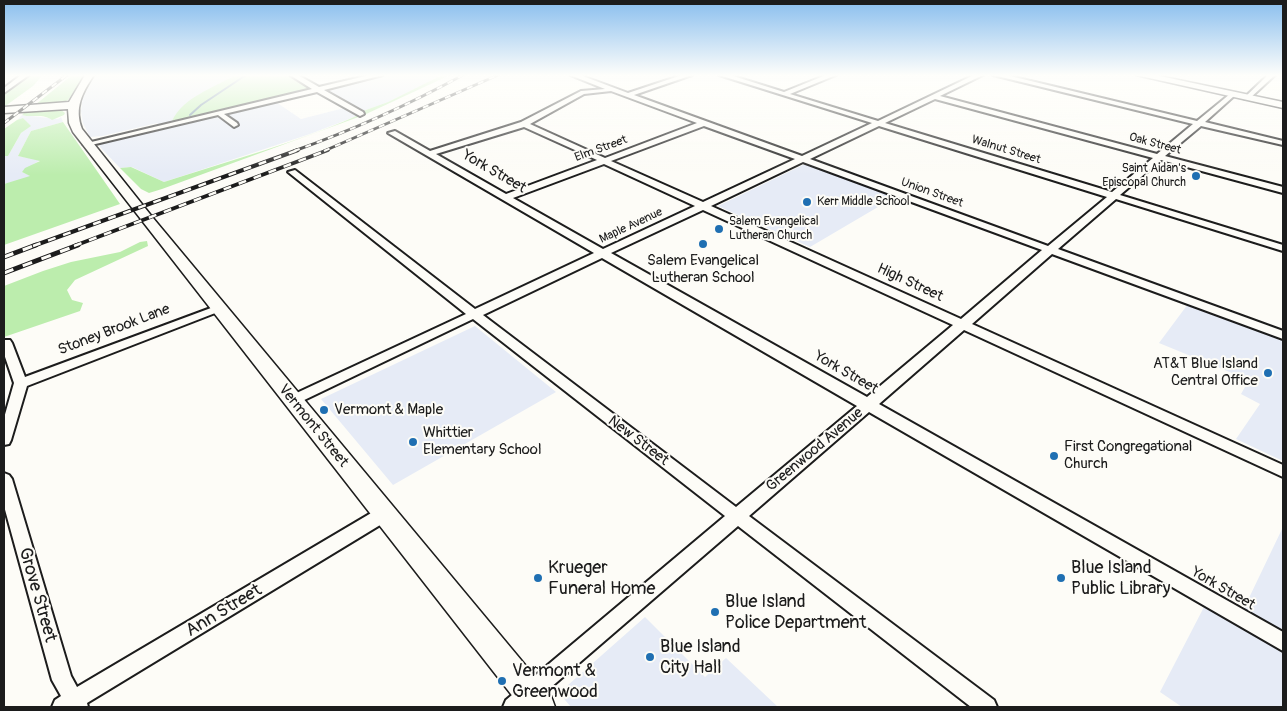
<!DOCTYPE html>
<html>
<head>
<meta charset="utf-8">
<style>
	body { margin:0 }
	#map { position:relative; width:1287px; height:711px; overflow:hidden; background:#fdfcf7; font-family:Pangolin,sans-serif }
	canvas { display:block }
	.frame { position:absolute; inset:0; border:5px solid #1c1c1c; pointer-events:none }
</style>
</head>
<body>
<div id="map">
<canvas width="1287" height="711"></canvas>
<div class="frame"></div>
</div>
<script>
const ctx = document.querySelector('canvas').getContext('2d');
ctx.lineJoin = 'round';
function fillPath(path, color) { ctx.fillStyle = color; ctx.fill(path, 'evenodd'); }
function strokePath(path, color, width, dash) { ctx.strokeStyle = color; ctx.lineWidth = width; ctx.lineCap = dash ? 'butt' : 'round'; ctx.setLineDash(dash || []); ctx.stroke(path); }
function drawText(font, color, halo, rows, align = 'center') {
  ctx.font = font + ' Pangolin,sans-serif'; ctx.lineWidth = 4; ctx.setLineDash([]); ctx.textBaseline = 'middle'; ctx.strokeStyle = halo; ctx.fillStyle = color; for (const [text, x, y, turn = 0] of rows) {
    ctx.save(); ctx.translate(x, y); ctx.rotate((+turn || 0) * Math.PI / 180); ctx.textAlign = isNaN(turn) ? turn : align; if (halo) ctx.strokeText(text, 0, 0); ctx.fillText(text, 0, 0); ctx.restore();
  }
}
fillPath(new Path2D(`
	M 96,75 L 235,75 L 190,101 L 172,121 L 175,122 L 158,126 L 157,123 L 102,136 L 90,137 L 83,123 L 81,111 L 83,97 L 89,83 Z
	M 387,75 L 442,75 L 388,102 L 363,111 L 327,91 Z
	M 276,102 L 301,119 L 344,108 L 357,116 L 310,134 L 164,182 L 132,167 L 120,168 L 100,147 L 100,144 L 107,141 Z
	M 22,115 L 58,119 L 61,117 L 63,122 L 31,131 L 18,156 L 40,160 L 22,172 L 31,176 L 25,179 L 4,184 L 4,156 L 8,156 L 21,133 L 30,126 L 23,118 L 17,120 Z
	M 805,164 L 895,197 L 810,247 L 718,206 Z
	M 1188,304 L 1283,339 L 1283,461 L 1236,439 L 1260,404 L 1241,394 L 1249,380 L 1159,343 Z
	M 475,326 L 556,392 L 393,485 L 321,399 Z
	M 1283,527 L 1283,707 L 1182,707 L 1160,692 L 1204,607 L 1236,625 Z
	M 645,617 L 705,677 L 726,658 L 778,707 L 571,707 L 559,693 Z`), '#e6ebf6');
fillPath(new Path2D(`
	M 30,75 L 43,75 L 33,86 L 4,107 L 4,94 Z
	M 72,75 L 86,75 L 68,100 L 62,103 L 35,105 Z
	M 235,75 L 286,75 L 312,90 L 175,122 L 172,121 C 183,97 214,88 235,75 Z
	M 442,75 L 450,75 L 364,115 L 162,189 L 149,193 L 141,189 L 120,168 L 131,167 L 164,182 C 231,160 301,142 365,112 L 363,111 L 388,102 Z
	M 60,109 L 65,113 L 64,115 L 52,120 C 43,113 32,118 22,115 L 25,112 Z
	M 23,118 L 31,126 L 21,133 L 8,156 L 4,156 L 4,129 L 17,120 Z
	M 63,122 L 120,204 L 4,245 L 4,184 L 30,176 L 22,172 L 25,168 L 40,161 L 18,156 L 31,131 Z
	M 147,241 L 148,246 L 75,280 L 67,290 L 72,300 L 83,303 L 80,311 L 4,337 L 4,286 L 43,271 L 71,262 L 120,252 L 140,242 Z`), '#bcedad');
strokePath(new Path2D(`
	M 190,115 L 201,105 L 246,75`), '#6986a0', 2);
const street = new Path2D(`
	M 21,75 L 29,75 L 4,93 L 4,88 Z
	M 290,75 L 298,75 L 319,87 L 370,75 L 383,75 L 324,90 L 363,112 L 364,114 L 360,116 L 317,92 L 224,114 L 237,123 L 238,125 L 234,127 L 218,115 L 87,146 L 83,144 L 312,89 Z
	M 570,75 L 580,75 L 628,93 L 682,75 L 692,75 L 634,95 L 802,156 L 872,123 L 719,75 L 730,75 L 784,92 L 826,75 L 836,75 L 790,94 L 878,121 L 974,75 L 983,75 L 940,96 L 1157,154 L 1193,124 L 993,75 L 1006,75 L 1197,121 L 1230,94 L 1234,94 L 1234,96 L 1205,122 L 1283,141 L 1283,145 L 1201,126 L 1165,156 L 1283,187 L 1283,193 L 1161,160 L 1120,195 L 1283,245 L 1283,251 L 1116,199 L 1058,249 L 1283,331 L 1283,339 L 1052,254 L 972,324 L 1283,465 L 1283,477 L 964,330 L 879,404 L 1283,632 L 1283,651 L 869,412 L 749,516 L 994,700 L 997,707 L 971,707 L 738,526 L 528,707 L 503,707 L 506,700 L 725,516 L 473,319 L 298,403 L 288,403 L 286,400 L 288,397 L 466,314 L 288,172 L 295,170 L 475,309 L 594,253 L 388,133 L 395,131 L 430,151 L 521,122 L 581,91 L 605,89 ZM 611,91 L 697,123 L 605,158 L 530,124 L 584,94 ZM 935,99 L 1153,158 L 1112,192 L 885,123 ZM 704,126 L 795,159 L 703,202 L 611,161 ZM 879,126 L 1107,197 L 1048,246 L 810,159 ZM 524,127 L 597,160 L 506,194 L 436,154 ZM 803,162 L 1042,250 L 961,319 L 711,206 ZM 604,164 L 695,206 L 603,249 L 513,198 ZM 703,210 L 953,325 L 867,397 L 611,253 ZM 602,258 L 857,406 L 736,507 L 483,315 Z
	M 1268,75 L 1275,75 L 1249,99 L 1245,99 L 1245,97 Z
	M 219,305 L 223,306 L 225,308 L 223,310 L 27,386 L 11,440 L 9,444 L 4,445 L 4,418 L 14,383 L 4,354 L 4,340 L 10,340 L 12,343 L 25,377 Z
	M 4,473 L 9,475 L 12,479 L 71,676 L 77,687 L 378,509 L 384,508 L 390,509 L 392,514 L 390,519 L 87,703 L 88,707 L 52,707 L 55,700 L 61,696 L 52,680 L 4,506 Z`);
const secondary = new Path2D(`
	M 85,75 L 94,75 C 82,93 74,108 82,129 L 153,218 L 551,696 L 555,707 L 521,707 L 73,132 L 69,123 L 68,109 L 4,113 L 4,107 L 69,102 Z
	M 1136,75 L 1155,75 L 1283,102 L 1283,108 Z`);
strokePath(street, '#1c1c1c', 4);
strokePath(secondary, '#1c1c1c', 3);
fillPath(street, '#fdfcf7');
fillPath(secondary, '#fdfcf7');
const railFar2 = new Path2D(`
	M 4,123 L 67,75
	M 294,151 C 353,130 408,105 463,75
	M 324,151 L 498,75`);
const railFar1 = new Path2D(`
	M 33,246 L 298,150
	M 74,246 L 328,150`);
const rail = new Path2D(`
	M 4,257 L 36,245
	M 4,273 L 78,245`);
strokePath(railFar2, '#1c1c1c', 3);
strokePath(railFar1, '#1c1c1c', 4);
strokePath(rail, '#1c1c1c', 5);
strokePath(railFar2, '#fdfcf7', 2, [6]);
strokePath(railFar1, '#fdfcf7', 2.5, [8]);
strokePath(rail, '#fdfcf7', 3, [10]);
const sky = ctx.createLinearGradient(0, 0, 0, 175);
sky.addColorStop(0, '#89beee');
sky.addColorStop(0.43, '#fefefb');
sky.addColorStop(1, '#fefefb00');
ctx.fillStyle = sky;
ctx.fillRect(0, 0, 1287, 175);
for (const [x, y, r, color] of [
	[1196,176,5,"#1f6fb2"],
	[807,202,5,"#1f6fb2"],
	[719,229,5,"#1f6fb2"],
	[703,244,5,"#1f6fb2"],
	[1268,373,5,"#1f6fb2"],
	[324,410,5,"#1f6fb2"],
	[413,442,5,"#1f6fb2"],
	[1054,456,5,"#1f6fb2"],
	[538,578,5,"#1f6fb2"],
	[1061,578,5,"#1f6fb2"],
	[715,612,5,"#1f6fb2"],
	[650,657,5,"#1f6fb2"],
	[502,681,5,"#1f6fb2"]
]) { const dot = new Path2D(); dot.arc(x, y, r, 0, 2 * Math.PI); ctx.fillStyle = color; ctx.fill(dot); strokePath(dot, '#fdfcf7', 2); }
drawText('12px', '#1c1c1c', '#fdfcf7', [
	["Oak Street",1155,144,15],
	["Elm Street",601,149,-20],
	["Walnut Street",1006,150,17],
	["Union Street",932,193,20],
	["Maple Avenue",631,226,-25]
]);
drawText('12px', '#1c1c1c', '#fdfcf7', [
	["Saint Aidan's",1186,169,"right"],
	["Episcopal Church",1186,183,"right"],
	["Kerr Middle School",817,202],
	["Salem Evangelical",729,222],
	["Lutheran Church",729,236]
], 'left');
drawText('15px', '#1c1c1c', '#fdfcf7', [
	["York Street",494,172,30],
	["High Street",910,283,25],
	["Stoney Brook Lane",114,330,-21],
	["York Street",846,373,30],
	["Vermont Street",313,426,51],
	["New Street",638,441,37],
	["Greenwood Avenue",815,450,-40],
	["York Street",1223,589,30]
]);
drawText('15px', '#1c1c1c', '#fdfcf7', [
	["Salem Evangelical",703,261,"center"],
	["Lutheran School",703,278,"center"],
	["AT&T Blue Island",1258,364,"right"],
	["Central Office",1258,381,"right"],
	["Vermont & Maple",334,410],
	["Whittier",423,433],
	["Elementary School",423,450],
	["First Congregational",1064,447],
	["Church",1064,464]
], 'left');
drawText('18px', '#1c1c1c', '#fdfcf7', [
	["Krueger",548,568],
	["Funeral Home",548,589],
	["Blue Island",1071,568],
	["Public Library",1071,589],
	["Blue Island",725,602],
	["Police Department",725,623],
	["Blue Island",660,647],
	["City Hall",660,668],
	["Vermont &",512,671],
	["Greenwood",512,692]
], 'left');
drawText('18px', '#1c1c1c', '#fdfcf7', [
	["Grove Street",37,595,74],
	["Ann Street",224,611,-31]
]);
</script>
</body>
</html>
